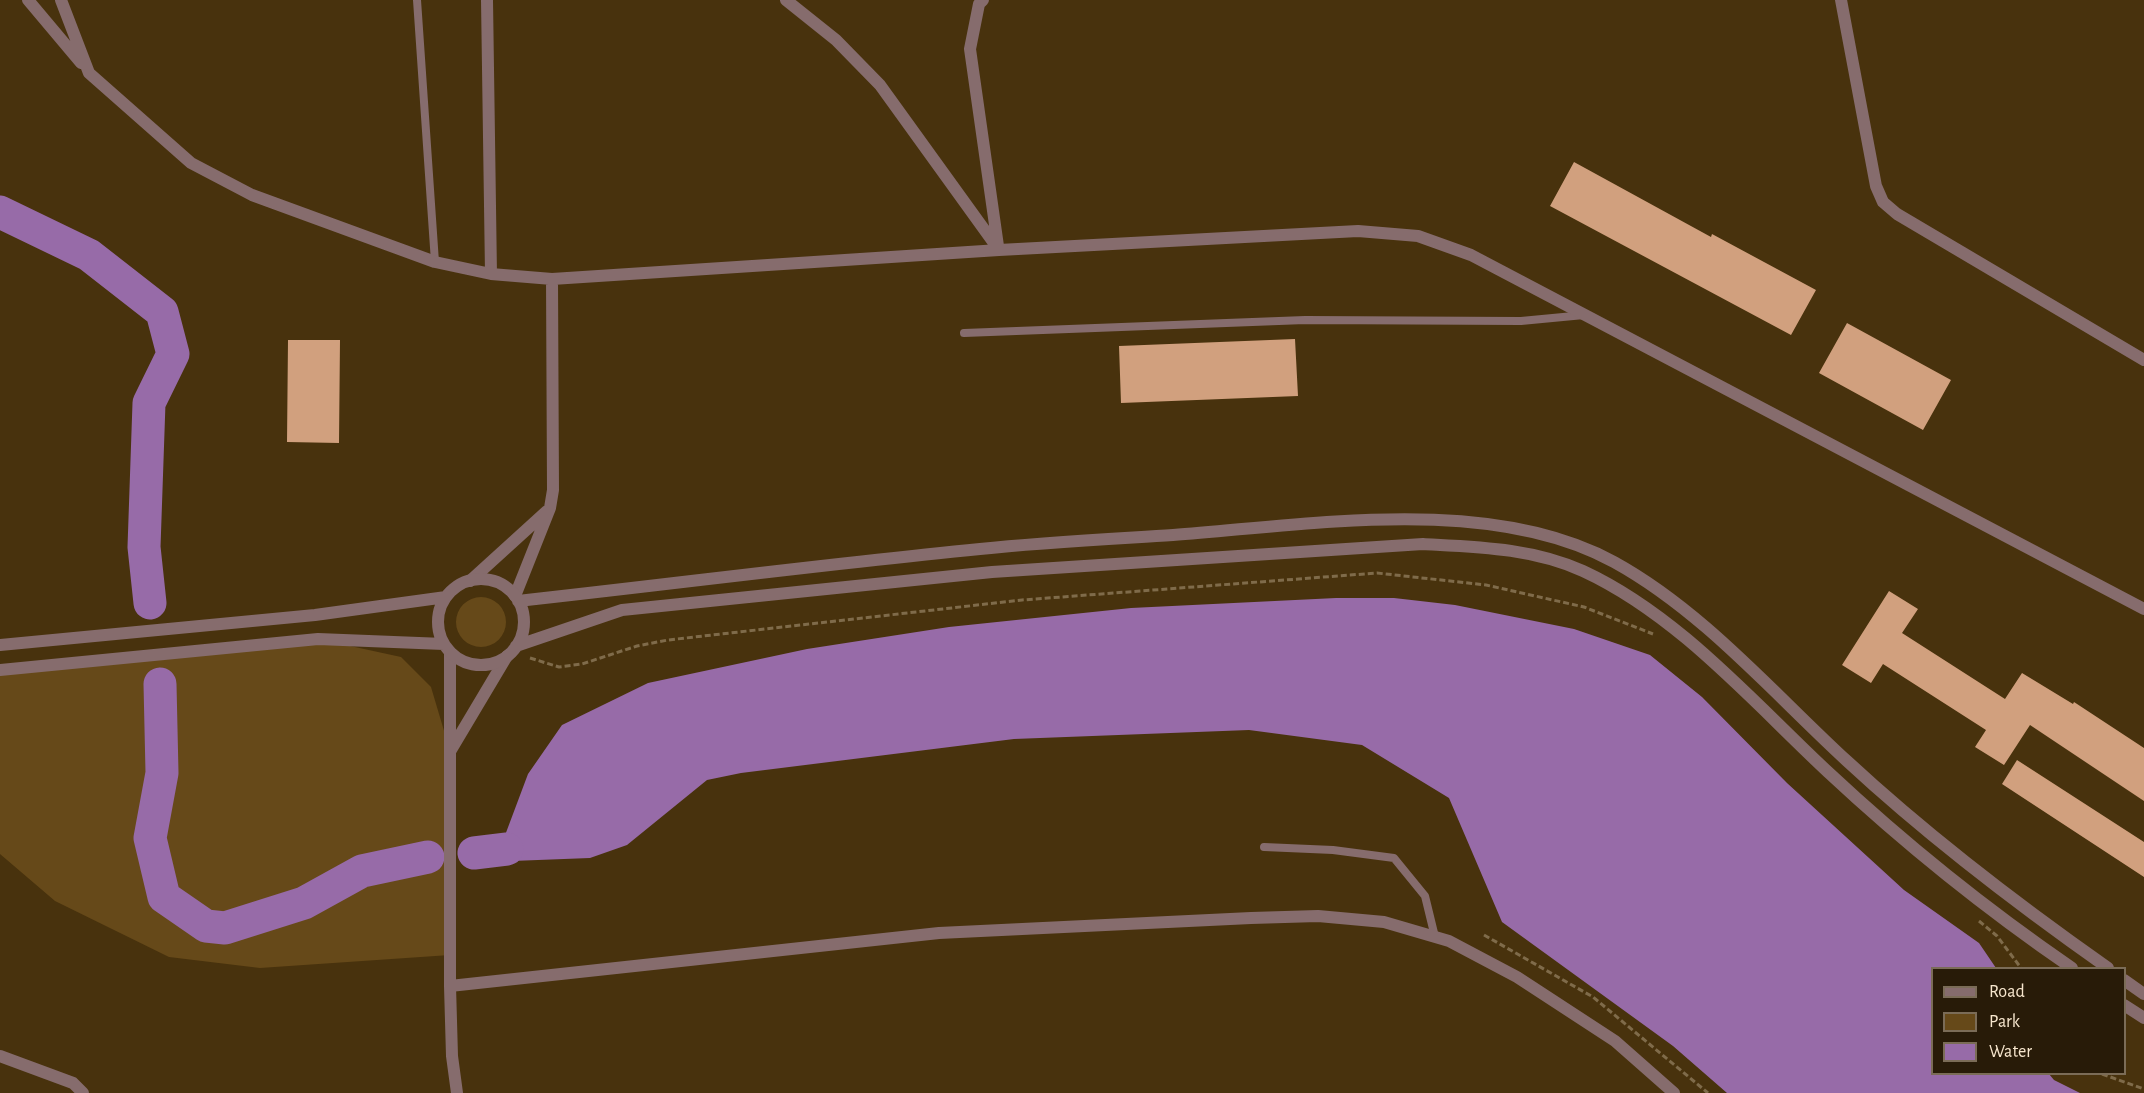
<!DOCTYPE html>
<html>
<head>
<meta charset="utf-8">
<style>
	body { margin:0 }
	#map { position:relative; width:2144px; height:1093px; overflow:hidden; background:#48320d; font-family:"Alegreya Sans",sans-serif }
	canvas { display:block }
	.legend { position:absolute; left:1931px; top:967px; width:195px; height:108px; box-sizing:border-box; background:#281b08; border:2px solid #7b6c57; margin:0; padding:8px 10px; list-style:none; font-size:18px; color:#f7e6cd }
	.legend li { display:flex; align-items:center; gap:12px; height:30px }
	.legend b { width:30px; border:2px solid #7b6c57 }
</style>
</head>
<body>
<div id="map">
<canvas width="2144" height="1093"></canvas>
<ul class="legend">
<li><b style="height:8px;background:#866c6d"></b>Road</li>
<li><b style="height:16px;background:#664919"></b>Park</li>
<li><b style="height:16px;background:#976ba8"></b>Water</li>
</ul>
</div>
<script>
const ctx = document.querySelector('canvas').getContext('2d');
ctx.lineJoin = 'round';
function fillPath(path, color) { ctx.fillStyle = color; ctx.fill(path, 'evenodd'); }
function strokePath(path, color, width, dash) { ctx.strokeStyle = color; ctx.lineWidth = width; ctx.lineCap = dash ? 'butt' : 'round'; ctx.setLineDash(dash || []); ctx.stroke(path); }
fillPath(new Path2D(`
	M456 622a25 25 0 1 1 50 0a25 25 0 1 1-50 0Z
	M 318,639 L 401,657 L 431,687 L 450,751 L 450,955 L 260,968 L 169,957 L 55,901 L 0,854 L 0,670 Z`), '#664919');
fillPath(new Path2D(`
	M 1336,598 L 1394,598 L 1455,605 L 1574,629 L 1650,655 L 1702,697 L 1787,783 L 1904,890 L 1979,943 L 1996,968 L 1932,968 L 1932,1074 L 2049,1074 L 2054,1080 L 2080,1093 L 1727,1093 L 1673,1046 L 1502,922 L 1449,798 L 1362,745 L 1249,730 L 1014,739 L 741,773 L 707,780 L 627,845 L 590,858 L 512,861 L 504,838 L 528,774 L 562,725 L 648,683 L 807,649 L 949,627 L 1131,608 Z`), '#976ba8');
strokePath(new Path2D(`
	M 0,212 L 89,255 L 162,312 L 173,354 L 149,403 L 144,547 L 150,603
	M 160,684 L 162,773 L 150,838 L 164,897 L 206,926 L 225,928 L 304,903 L 362,871 L 428,857
	M 474,853 L 507,849`), '#976ba8', 33);
fillPath(new Path2D(`
	M 1574,162 L 1711,237 L 1712,234 L 1816,290 L 1791,335 L 1550,206 Z
	M 1847,323 L 1951,380 L 1923,430 L 1819,373 Z
	M 1295,339 L 1298,396 L 1121,403 L 1119,346 Z
	M 288,340 L 340,340 L 339,443 L 287,442 Z
	M 1889,591 L 1918,609 L 1902,633 L 2005,699 L 2022,673 L 2073,704 L 2074,702 L 2144,748 L 2144,801 L 2030,725 L 2004,765 L 1975,747 L 1986,730 L 1883,664 L 1871,683 L 1842,665 Z
	M 2017,760 L 2144,842 L 2144,877 L 2002,784 Z`), '#d1a07e');
strokePath(new Path2D(`
	M 530,658 L 559,667 L 582,664 L 637,646 L 668,640 L 1022,600 L 1377,573 L 1486,585 L 1584,607 L 1653,634
	M 1979,921 L 1997,936 L 2021,968
	M 1484,935 L 1593,997 L 1708,1093
	M 2102,1074 L 2144,1089`), '#7f6b4a', 3, [6, 3]);
strokePath(new Path2D(`
	M 417,0 L 435,262
	M 964,333 L 1305,320 L 1521,321 L 1584,315
	M 1264,847 L 1333,850 L 1394,858 L 1425,896 L 1435,937`), '#866c6d', 8);
strokePath(new Path2D(`
	M 28,0 L 81,63
	M 61,0 L 89,73 L 191,163 L 252,195 L 435,262 L 491,274 L 552,279 L 999,250 L 1358,231 L 1418,236 L 1471,255 L 2144,609
	M 487,0 L 491,274
	M 786,0 L 836,40 L 880,85 L 999,250
	M 983,0 L 979,4 L 970,49 L 998,246
	M 1841,0 L 1876,186 L 1883,202 L 1897,214 L 2144,360
	M 470,581 L 547,511
	M 515,596 L 550,508 L 553,490 L 552,279
	M 450,652 L 450,986 L 452,1056 L 457,1093
	M 451,750 L 507,656
	M 450,986 L 939,933 L 1251,918 L 1318,916 L 1384,922 L 1449,941 L 1517,977 L 1615,1041 L 1674,1093
	M 0,1056 L 73,1083 L 83,1093`), '#866c6d', 12);
strokePath(new Path2D(`
	M438 622a43 43 0 1 1 86 0a43 43 0 1 1-86 0Z
	M 518,601 C 672,584 826,564 980,549 C 1044,542 1109,539 1173,535 C 1310,525 1490,494 1614,562 C 1703,611 1773,693 1847,761 C 1929,837 2017,904 2108,968
	M 0,645 L 315,615 L 446,597
	M 516,646 L 622,610 L 992,572 L 1423,544 C 1478,547 1532,548 1583,571 C 1678,615 1752,701 1828,772 C 1904,843 1986,909 2072,968
	M 0,670 L 318,639 L 444,644
	M 2124,980 L 2144,994
	M 2124,1005 L 2144,1018`), '#866c6d', 12);
</script>
</body>
</html>
